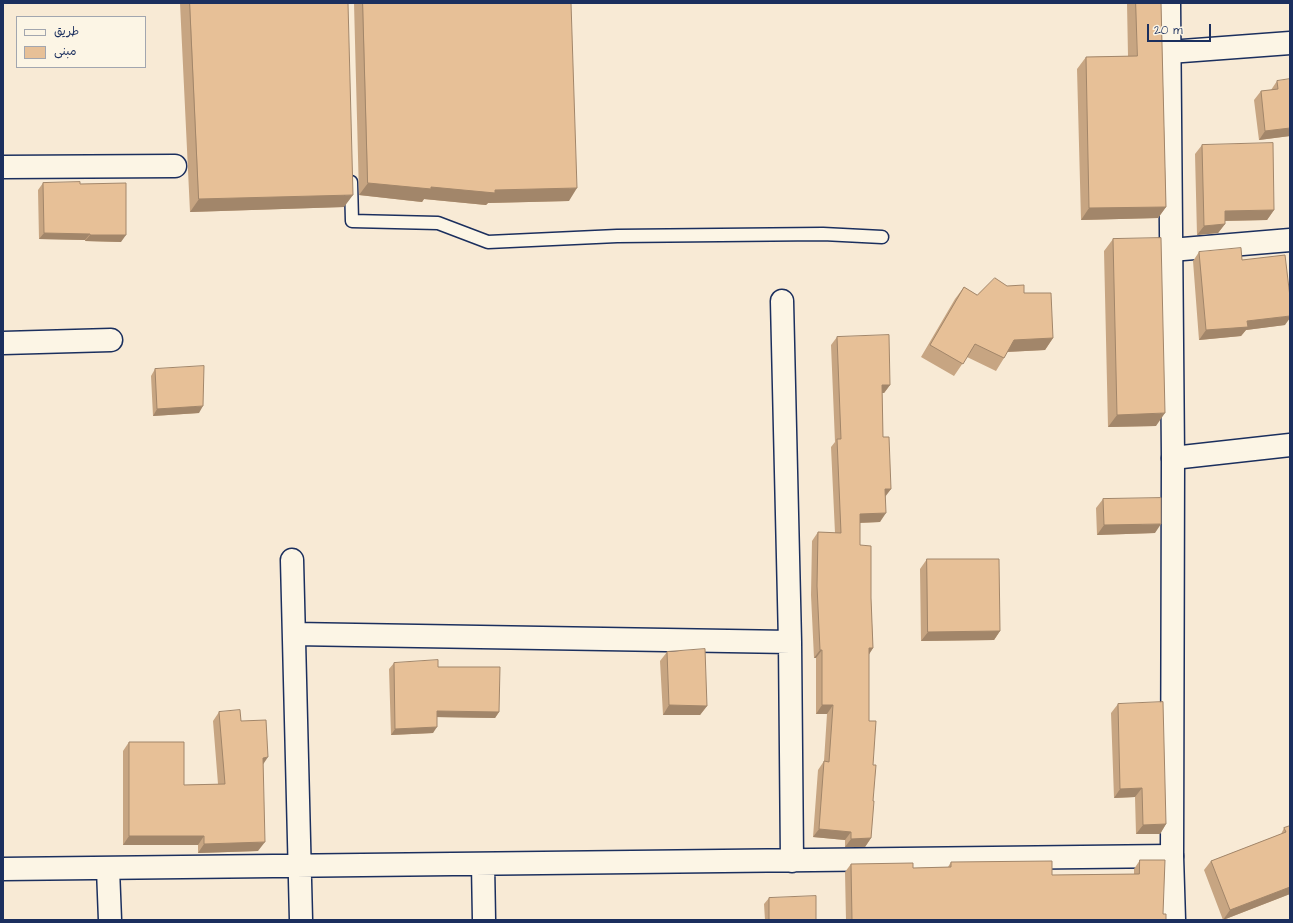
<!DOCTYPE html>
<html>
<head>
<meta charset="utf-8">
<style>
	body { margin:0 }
	#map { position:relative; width:1293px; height:923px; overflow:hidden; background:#f8ead5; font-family:"Architects Daughter","Playpen Sans Arabic",sans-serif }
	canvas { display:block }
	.frame { position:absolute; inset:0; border:4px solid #1b2f5e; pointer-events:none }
	.legend { position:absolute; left:16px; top:16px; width:130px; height:52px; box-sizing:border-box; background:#fcf5e5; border:1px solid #a2a6af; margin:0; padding:5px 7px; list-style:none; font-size:12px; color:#1b2f5e }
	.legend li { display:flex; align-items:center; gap:8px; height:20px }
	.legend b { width:20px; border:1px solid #a2a6af }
	.scale { position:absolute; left:1147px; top:24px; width:64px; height:18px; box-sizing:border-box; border:2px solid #1b2f5e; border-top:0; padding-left:5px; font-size:12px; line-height:14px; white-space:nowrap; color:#1b2f5e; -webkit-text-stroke:3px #fcf5e5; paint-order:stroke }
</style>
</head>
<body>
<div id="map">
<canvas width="1293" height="923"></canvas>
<div class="frame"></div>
<ul class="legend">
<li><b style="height:5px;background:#fcf5e5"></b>طريق</li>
<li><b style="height:11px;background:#e7c097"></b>مبنى</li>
</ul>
<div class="scale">20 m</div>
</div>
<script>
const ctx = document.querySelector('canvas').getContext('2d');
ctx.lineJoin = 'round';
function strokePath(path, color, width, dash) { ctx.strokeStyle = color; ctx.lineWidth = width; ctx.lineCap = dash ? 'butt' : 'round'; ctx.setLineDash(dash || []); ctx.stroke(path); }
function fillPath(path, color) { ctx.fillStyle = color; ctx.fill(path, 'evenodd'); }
const lane = new Path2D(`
	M 351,182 L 352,221 L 438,223 L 488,242 L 617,236 L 823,234 L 882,237`);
const street = new Path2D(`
	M 1169,52 L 1290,43
	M 3,167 L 175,166
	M 1171,250 L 1290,240
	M 782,301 L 790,642 L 792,861
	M 3,343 L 111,340
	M 1173,458 L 1290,445
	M 292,560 L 301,920
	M 294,634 L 790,642
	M 483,864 L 484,920
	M 3,869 L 1172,856
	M 108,869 L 110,920`);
const secondary = new Path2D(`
	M 1169,3 L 1173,458 L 1172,856 L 1174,920`);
strokePath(lane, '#1b2f5e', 15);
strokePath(street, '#1b2f5e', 25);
strokePath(secondary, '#1b2f5e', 25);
strokePath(lane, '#fcf5e5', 12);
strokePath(street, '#fcf5e5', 22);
strokePath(secondary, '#fcf5e5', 22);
fillPath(new Path2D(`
	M 180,3 L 348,3 L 344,207 L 190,212 Z
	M 354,3 L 571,3 L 569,201 L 488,203 L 486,205 L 424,199 L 422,202 L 359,195 Z
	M 1127,3 L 1161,3 L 1166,207 L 1158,218 L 1081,220 L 1077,69 L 1086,57 L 1128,56 Z
	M 1277,81 L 1290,136 L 1259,140 L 1254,100 L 1261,91 L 1271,90 Z
	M 1202,145 L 1274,210 L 1267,220 L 1225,221 L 1225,224 L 1218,233 L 1197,235 L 1195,154 Z
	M 43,183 L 80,184 L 121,242 L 85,241 L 85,240 L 39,239 L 38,190 Z
	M 1113,239 L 1156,426 L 1108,427 L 1104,251 Z
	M 1199,252 L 1242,260 L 1285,325 L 1246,330 L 1241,336 L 1199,340 L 1193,261 Z
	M 1007,286 L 1024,293 L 1053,338 L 1045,350 L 1007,352 L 1004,358 L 996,371 L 967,357 L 954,376 L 921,357 L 955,299 L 964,287 L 977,295 Z
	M 837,337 L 890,385 L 884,393 L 882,393 L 883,437 L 891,489 L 885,496 L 880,522 L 860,523 L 860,545 L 871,598 L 873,648 L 869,654 L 869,721 L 873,765 L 873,801 L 871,838 L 865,847 L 845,847 L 845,840 L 813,837 L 818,770 L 824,761 L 827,714 L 816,714 L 816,658 L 814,658 L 811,595 L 812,541 L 818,532 L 835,533 L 831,447 L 835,442 L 831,345 Z
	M 155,369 L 199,413 L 153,416 L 151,376 Z
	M 1103,499 L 1155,533 L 1097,535 L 1096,508 Z
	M 927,559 L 1000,631 L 994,640 L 921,641 L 920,569 Z
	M 667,652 L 707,706 L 700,715 L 663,715 L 660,661 Z
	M 394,663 L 438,667 L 499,712 L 495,718 L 437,717 L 433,733 L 391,735 L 389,669 Z
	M 1118,704 L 1166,824 L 1160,834 L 1136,834 L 1135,797 L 1114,798 L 1111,713 Z
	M 219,712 L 241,721 L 263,764 L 258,851 L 198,853 L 198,845 L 123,845 L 123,751 L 129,742 L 184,785 L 218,784 L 213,721 Z
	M 1290,826 L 1290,894 L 1223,920 L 1204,870 L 1211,861 L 1281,834 L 1284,828 Z
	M 1140,860 L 1166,920 L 846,920 L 845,872 L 851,864 L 913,868 L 948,867 L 951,862 L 1052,875 L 1134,874 L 1134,869 Z
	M 769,898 L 816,920 L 765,920 L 764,904 Z`), '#c7a582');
fillPath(new Path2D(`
	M 1290,128 L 1290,136 L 1259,140 L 1265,131 Z
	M 368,183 L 495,190 L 577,188 L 569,201 L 488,203 L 486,205 L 424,199 L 422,202 L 359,195 Z
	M 353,195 L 344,207 L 190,212 L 199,199 Z
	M 1166,207 L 1158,218 L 1081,220 L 1089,208 Z
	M 1274,210 L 1267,220 L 1218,221 L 1225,211 Z
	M 1225,224 L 1218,233 L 1197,235 L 1204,226 Z
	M 44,233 L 90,234 L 85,240 L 39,239 Z
	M 90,235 L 126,235 L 121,242 L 85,241 Z
	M 1290,316 L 1290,318 L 1285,325 L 1246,330 L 1241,336 L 1199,340 L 1206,330 L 1247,321 Z
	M 1053,338 L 1045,350 L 1005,352 L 1014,340 Z
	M 882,385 L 890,385 L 884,393 L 876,393 Z
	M 203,406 L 199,413 L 153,416 L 157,409 Z
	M 1165,413 L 1156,426 L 1108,427 L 1117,415 Z
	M 885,489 L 891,489 L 885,497 Z
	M 886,513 L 880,522 L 854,523 L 860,514 Z
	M 1161,524 L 1155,533 L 1097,535 L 1104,525 Z
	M 1000,631 L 994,640 L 921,641 L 928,632 Z
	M 869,648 L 873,648 L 868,656 Z
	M 820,650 L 822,650 L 816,658 L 814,658 Z
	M 669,705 L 707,706 L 700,715 L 663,715 Z
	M 822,705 L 833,705 L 827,714 L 816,714 Z
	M 437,711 L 499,712 L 495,718 L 433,717 Z
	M 437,727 L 433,733 L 391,735 L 395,729 Z
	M 268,757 L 262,766 L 263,758 Z
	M 1142,788 L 1135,797 L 1114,798 L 1120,789 Z
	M 1166,824 L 1160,834 L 1136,834 L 1143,825 Z
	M 819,829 L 851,832 L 845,840 L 813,837 Z
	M 129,836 L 204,836 L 198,845 L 123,845 Z
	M 871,838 L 865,847 L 845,847 L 851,839 Z
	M 265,842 L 258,851 L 198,853 L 204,844 Z
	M 1290,887 L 1290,894 L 1223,920 L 1230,910 Z`), '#a2866a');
const building = new Path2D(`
	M 190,3 L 348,3 L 353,195 L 199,199 Z
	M 363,3 L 571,3 L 577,188 L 495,190 L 495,193 L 431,187 L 431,189 L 368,183 Z
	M 1136,3 L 1161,3 L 1166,207 L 1089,208 L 1086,57 L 1137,56 Z
	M 1290,79 L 1290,128 L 1265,131 L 1261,91 L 1278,89 L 1277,81 Z
	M 1273,143 L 1274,210 L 1225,211 L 1225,224 L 1204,226 L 1202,145 Z
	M 80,182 L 80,184 L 126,183 L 126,235 L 90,235 L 90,234 L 44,233 L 43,183 Z
	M 1161,238 L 1165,413 L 1117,415 L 1113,239 Z
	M 1241,248 L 1242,260 L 1285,255 L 1290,297 L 1290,316 L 1247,321 L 1248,327 L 1206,330 L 1199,252 Z
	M 995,278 L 1007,286 L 1024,285 L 1024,293 L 1051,293 L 1053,338 L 1014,340 L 1004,358 L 975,344 L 963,364 L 930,345 L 964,287 L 977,295 Z
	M 889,335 L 890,385 L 882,385 L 883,437 L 889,437 L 891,489 L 885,489 L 886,513 L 860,514 L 860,545 L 871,546 L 871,598 L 873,648 L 869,648 L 869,721 L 876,721 L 873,765 L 876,765 L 873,801 L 874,801 L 871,838 L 851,839 L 851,832 L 819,829 L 824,761 L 829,762 L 833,705 L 822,705 L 822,650 L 820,650 L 817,586 L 818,532 L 841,533 L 837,439 L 841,439 L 837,337 Z
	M 204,366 L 203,406 L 157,409 L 155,369 Z
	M 1161,498 L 1161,524 L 1104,525 L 1103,499 Z
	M 927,559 L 999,559 L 1000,631 L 928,632 Z
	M 705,649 L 707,706 L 669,705 L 667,652 Z
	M 438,660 L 438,667 L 500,667 L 499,712 L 437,711 L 437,727 L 395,729 L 394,663 Z
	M 1163,702 L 1166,824 L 1143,825 L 1142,788 L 1120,789 L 1118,704 Z
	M 240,710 L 241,721 L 266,720 L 268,757 L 263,758 L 265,842 L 204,844 L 204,836 L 129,836 L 129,742 L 184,742 L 184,785 L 225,784 L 219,712 Z
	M 1290,826 L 1290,887 L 1230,910 L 1211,861 L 1286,832 L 1284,828 Z
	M 1140,860 L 1165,860 L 1163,914 L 1166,914 L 1166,920 L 852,920 L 851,864 L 913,863 L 913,868 L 951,867 L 951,862 L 1052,861 L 1052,875 L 1139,874 Z
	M 816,896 L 816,920 L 769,920 L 769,898 Z`);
fillPath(building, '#e7c097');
strokePath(building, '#a2866a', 1);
</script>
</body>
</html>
